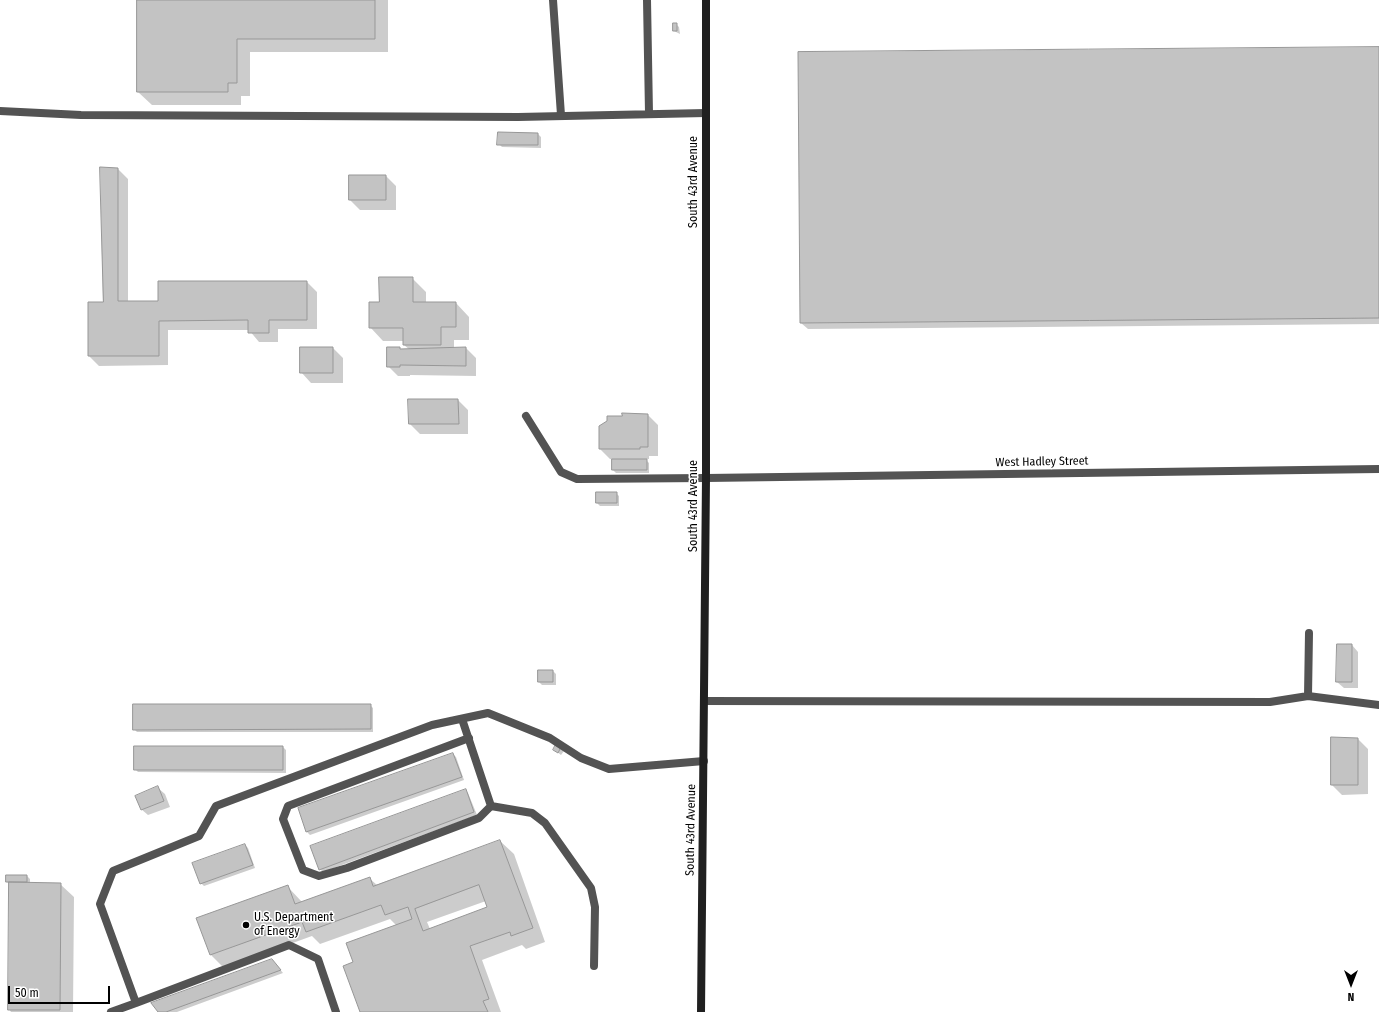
<!DOCTYPE html>
<html>
<head>
<meta charset="utf-8">
<style>
	body { margin:0 }
	#map { position:relative; width:1379px; height:1012px; overflow:hidden; background:#fff; font-family:"Fira Sans Condensed",sans-serif }
	canvas { display:block }
	.north { position:absolute; left:1331px; top:964px; width:40px; height:40px; -webkit-text-stroke:3px #fff; paint-order:stroke; rotate:180deg; font-size:11px; font-weight:700; line-height:16px; text-align:center; color:#000 }
	.north::after { content:''; display:block; margin:auto; width:14px; height:18px; background:#000; clip-path:polygon(50% 0,100% 100%,50% 72%,0 100%) }
	.scale { position:absolute; left:8px; top:986px; width:102px; height:18px; box-sizing:border-box; border:2px solid #000; border-top:0; padding-left:5px; font-size:12px; line-height:14px; white-space:nowrap; color:#000; -webkit-text-stroke:3px #fff; paint-order:stroke }
</style>
</head>
<body>
<div id="map">
<canvas width="1379" height="1012"></canvas>
<div class="north">N</div>
<div class="scale">50 m</div>
</div>
<script>
const ctx = document.querySelector('canvas').getContext('2d');
ctx.lineJoin = 'round';
function fillPath(path, color) { ctx.fillStyle = color; ctx.fill(path, 'evenodd'); }
function strokePath(path, color, width, dash) { ctx.strokeStyle = color; ctx.lineWidth = width; ctx.lineCap = dash ? 'butt' : 'round'; ctx.setLineDash(dash || []); ctx.stroke(path); }
function drawText(font, color, halo, rows, align = 'center') {
  ctx.font = font + ' "Fira Sans Condensed",sans-serif'; ctx.lineWidth = 3; ctx.setLineDash([]); ctx.textBaseline = 'middle'; ctx.strokeStyle = halo; ctx.fillStyle = color; for (const [text, x, y, turn = 0] of rows) {
    ctx.save(); ctx.translate(x, y); ctx.rotate((+turn || 0) * Math.PI / 180); ctx.textAlign = isNaN(turn) ? turn : align; if (halo) ctx.strokeText(text, 0, 0); ctx.fillText(text, 0, 0); ctx.restore();
  }
}
fillPath(new Path2D(`
	M 138,0 L 388,0 L 388,52 L 250,52 L 250,96 L 241,96 L 241,105 L 152,105 L 138,92 Z
	M 676,24 L 679,27 L 680,34 L 674,31 Z
	M 1379,48 L 1379,324 L 808,329 L 801,323 Z
	M 538,134 L 541,137 L 541,148 L 502,147 L 499,144 Z
	M 117,168 L 128,179 L 128,302 L 159,302 L 159,282 L 307,282 L 317,292 L 317,329 L 278,329 L 278,342 L 259,342 L 249,330 L 168,330 L 168,365 L 99,366 L 89,356 L 104,303 Z
	M 386,176 L 396,186 L 396,210 L 360,210 L 350,200 Z
	M 412,278 L 426,292 L 426,303 L 456,303 L 469,317 L 469,340 L 454,340 L 454,348 L 466,348 L 476,358 L 476,376 L 410,375 L 410,376 L 398,376 L 388,366 L 401,350 L 410,350 L 404,345 L 404,341 L 383,341 L 370,327 L 380,303 Z
	M 301,348 L 333,348 L 343,358 L 343,383 L 311,383 L 301,372 Z
	M 409,400 L 458,400 L 468,410 L 468,434 L 420,434 L 410,424 Z
	M 648,415 L 658,425 L 658,456 L 649,456 L 649,459 L 645,459 L 649,463 L 649,473 L 616,473 L 613,470 L 613,459 L 610,459 L 600,449 Z
	M 616,493 L 619,496 L 619,506 L 600,506 L 597,503 Z
	M 1352,645 L 1358,652 L 1358,688 L 1344,688 L 1337,682 Z
	M 539,671 L 553,671 L 556,674 L 556,685 L 542,685 L 539,682 Z
	M 370,705 L 373,708 L 373,732 L 137,732 L 134,729 Z
	M 1332,738 L 1358,739 L 1368,749 L 1368,794 L 1342,795 L 1332,785 Z
	M 556,745 L 564,751 L 561,755 L 557,752 Z
	M 135,747 L 283,747 L 286,750 L 286,773 L 138,772 L 135,769 Z
	M 453,754 L 456,757 L 464,780 L 310,835 L 307,832 L 299,809 Z
	M 158,788 L 165,794 L 170,807 L 148,815 L 141,809 Z
	M 465,790 L 468,793 L 477,815 L 323,872 L 320,869 Z
	M 500,841 L 514,854 L 545,942 L 526,949 L 522,945 L 482,960 L 501,1012 L 361,1012 L 355,963 L 397,926 L 390,919 L 320,944 L 312,936 L 224,968 L 211,955 L 287,886 L 302,902 L 369,878 L 377,885 ZM 486,901 L 488,908 L 430,929 L 427,922 Z
	M 245,845 L 248,848 L 255,868 L 204,886 L 201,883 Z
	M 27,876 L 30,879 L 30,883 L 60,884 L 74,897 L 73,1012 L 11,1012 L 9,1009 L 10,884 L 7,882 Z
	M 275,963 L 283,973 L 177,1012 L 159,1012 Z`), '#0003');
const building = new Path2D(`
	M 137,0 L 375,0 L 375,39 L 237,39 L 237,83 L 228,83 L 228,92 L 137,92 Z
	M 673,23 L 677,23 L 677,31 L 673,31 Z
	M 1379,47 L 1379,318 L 800,323 L 798,52 Z
	M 498,132 L 538,133 L 538,145 L 497,145 Z
	M 100,167 L 118,168 L 118,301 L 158,301 L 158,281 L 307,281 L 307,320 L 269,320 L 269,333 L 248,333 L 248,320 L 159,321 L 159,356 L 88,356 L 88,302 L 103,302 Z
	M 349,175 L 386,175 L 386,200 L 349,200 Z
	M 379,277 L 413,277 L 413,302 L 456,302 L 456,327 L 441,327 L 441,345 L 403,345 L 403,328 L 369,328 L 369,302 L 379,302 Z
	M 300,347 L 333,347 L 333,373 L 300,373 Z
	M 387,347 L 400,347 L 400,349 L 466,347 L 466,366 L 400,365 L 400,367 L 387,367 Z
	M 408,399 L 458,399 L 459,424 L 409,424 Z
	M 622,413 L 648,414 L 648,447 L 640,447 L 640,449 L 599,449 L 599,426 L 607,421 L 607,416 L 622,416 Z
	M 612,459 L 647,459 L 647,470 L 612,470 Z
	M 596,492 L 617,492 L 617,503 L 596,503 Z
	M 1337,644 L 1352,644 L 1352,682 L 1336,682 Z
	M 538,670 L 553,670 L 553,682 L 538,682 Z
	M 133,704 L 371,704 L 371,729 L 133,730 Z
	M 1331,737 L 1358,738 L 1358,785 L 1331,785 Z
	M 556,744 L 561,747 L 558,753 L 553,750 Z
	M 134,746 L 283,746 L 283,770 L 134,770 Z
	M 453,753 L 462,777 L 306,832 L 298,808 Z
	M 158,786 L 164,801 L 141,810 L 135,796 Z
	M 466,789 L 474,812 L 319,870 L 310,846 Z
	M 500,840 L 533,928 L 511,936 L 510,932 L 470,946 L 489,999 L 483,1001 L 488,1012 L 360,1012 L 343,966 L 353,962 L 346,943 L 412,919 L 408,907 L 385,915 L 381,905 L 306,932 L 302,922 L 210,955 L 196,918 L 288,885 L 295,904 L 370,877 L 373,886 ZM 479,885 L 487,907 L 423,931 L 415,909 Z
	M 245,844 L 253,865 L 200,884 L 192,863 Z
	M 6,875 L 27,875 L 27,882 L 6,882 Z
	M 9,882 L 61,883 L 60,1010 L 8,1010 Z
	M 272,959 L 281,970 L 166,1012 L 158,1012 L 151,1003 Z`);
fillPath(building, '#c3c3c3');
strokePath(building, '#979797', 1);
strokePath(new Path2D(`
	M 553,0 L 561,115
	M 647,0 L 649,113
	M 0,111 L 81,115 L 518,117 L 706,113
	M 526,416 L 561,472 L 577,479 L 706,478
	M 1308,696 L 1379,705
	M 704,701 L 1270,702 L 1308,696 L 1309,633
	M 462,719 L 491,806 L 532,813 L 545,823 L 591,888 L 595,907 L 594,966
	M 469,738 L 288,806 L 283,819 L 303,870 L 319,876 L 347,868 L 479,818 L 491,806
	M 111,1012 L 136,1003
	M 336,1012 L 318,959 L 289,945 L 136,1003 L 100,904 L 113,871 L 199,836 L 216,806 L 432,725 L 488,713 L 550,738 L 581,758 L 609,769 L 704,761`), '#535353', 8);
strokePath(new Path2D(`
	M 706,478 L 1379,469`), '#535353', 8);
strokePath(new Path2D(`
	M 701,1012 L 706,478 L 706,0`), '#202020', 8);
for (const [x, y, r, color] of [
	[246,925,4,"#000"]
]) { const dot = new Path2D(); dot.arc(x, y, r, 0, 2 * Math.PI); ctx.fillStyle = color; ctx.fill(dot); strokePath(dot, '#fff', 1.5); }
drawText('12px', '#000', '#fff', [
	["South 43rd Avenue",694,182,-90],
	["West Hadley Street",1042,462,-1],
	["South 43rd Avenue",694,506,-90],
	["South 43rd Avenue",691,830,-89]
]);
drawText('12px', '#000', '#fff', [
	["U.S. Department",254,918],
	["of Energy",254,932]
], 'left');
</script>
</body>
</html>
